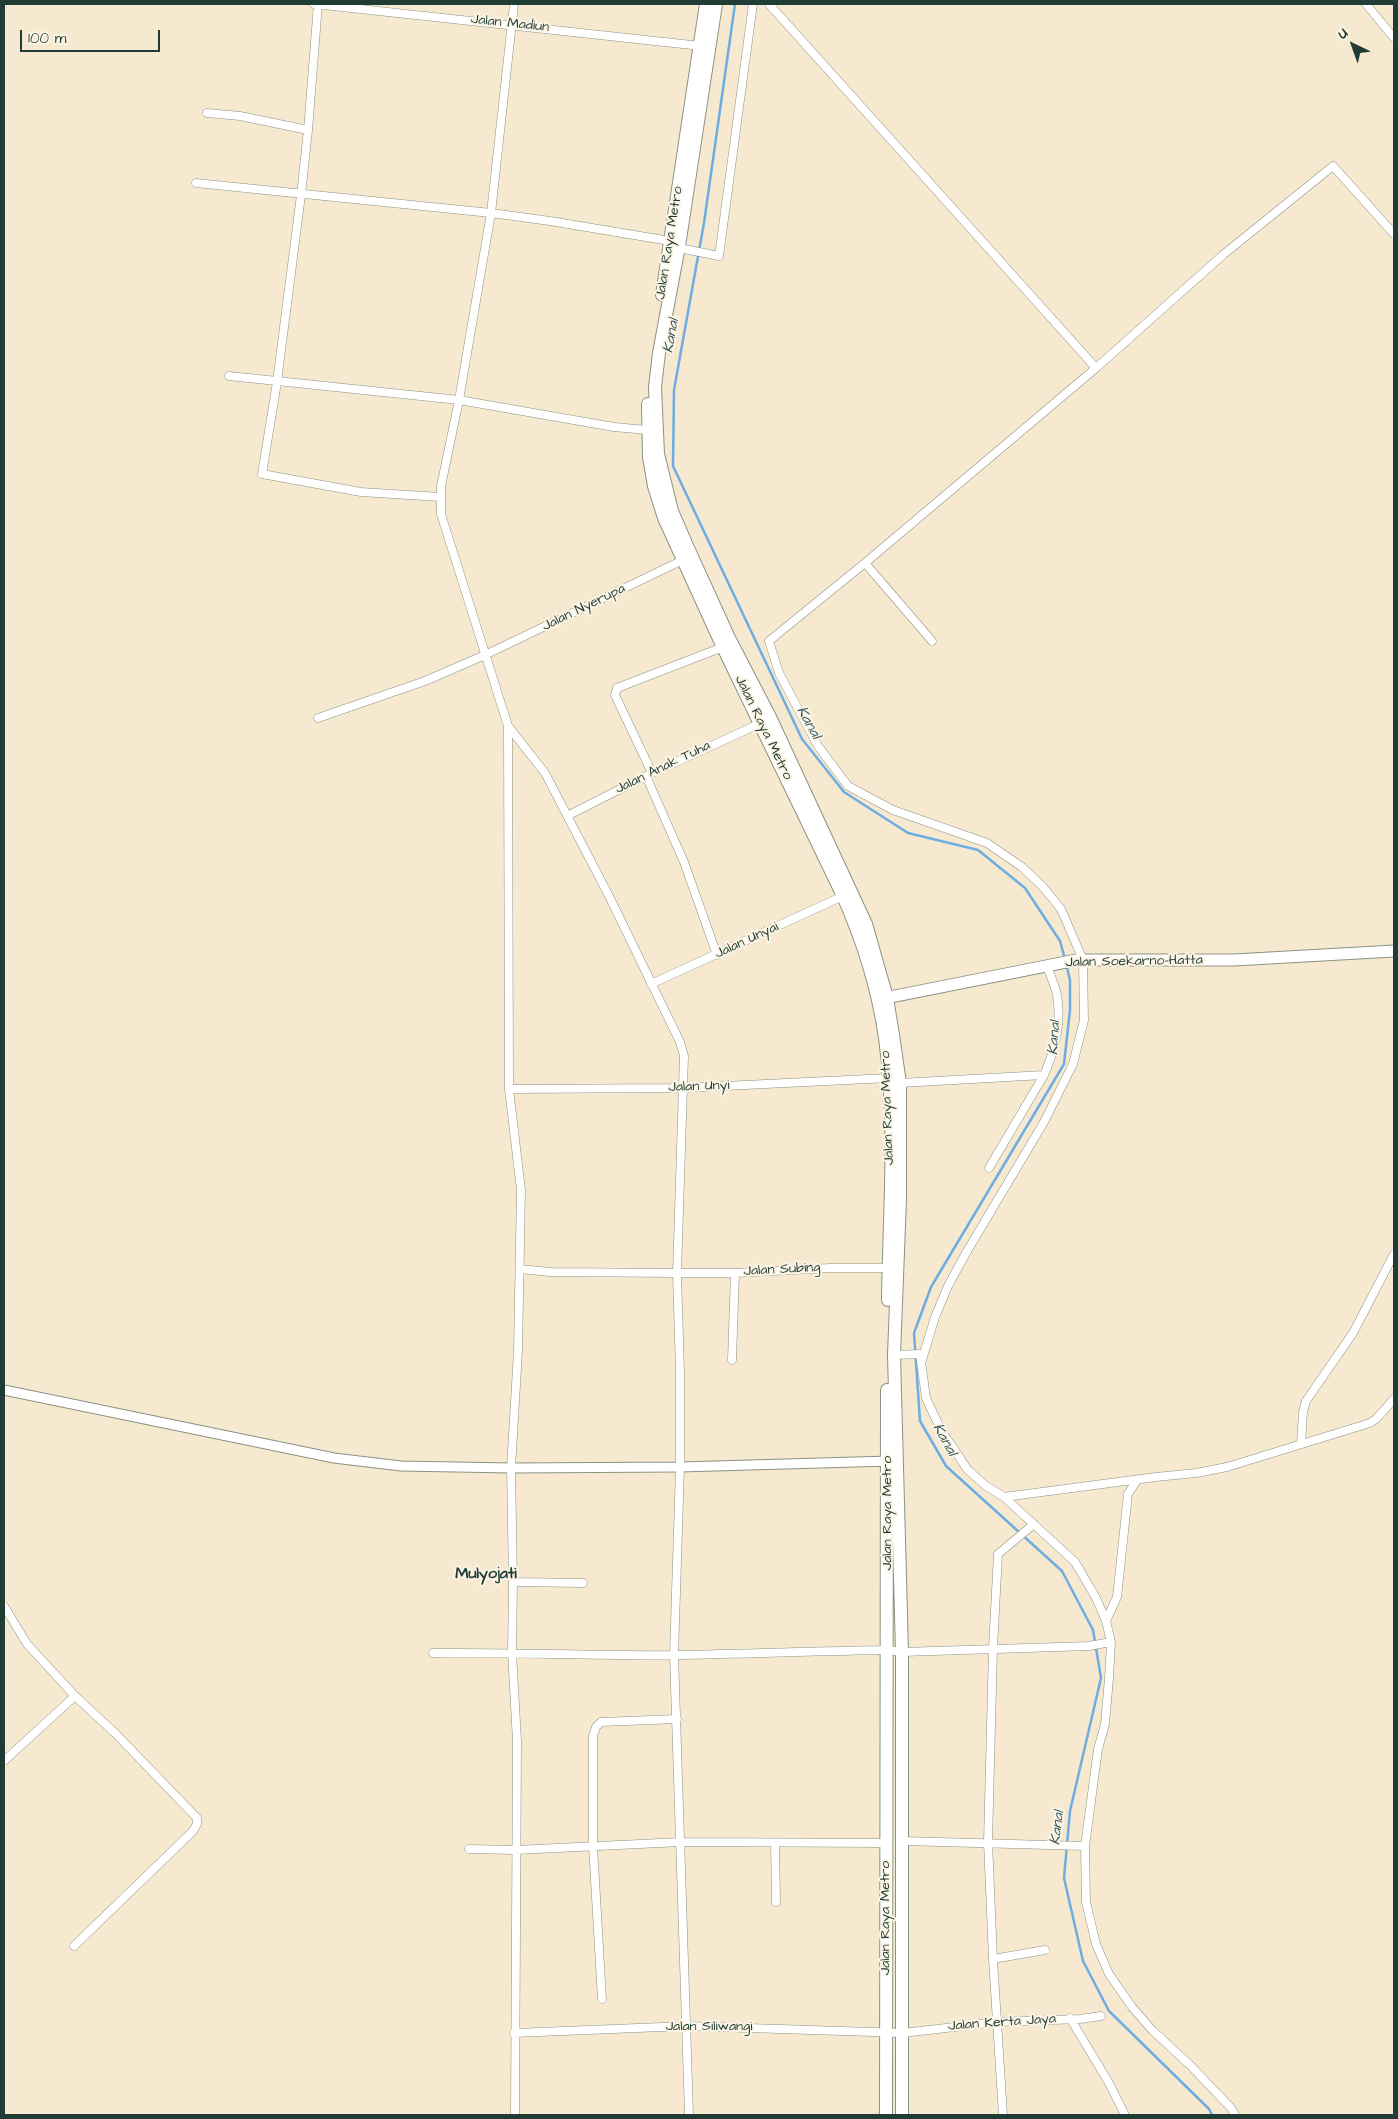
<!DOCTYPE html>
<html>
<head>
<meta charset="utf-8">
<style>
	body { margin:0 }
	#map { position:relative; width:1398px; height:2119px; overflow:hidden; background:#f6e9d0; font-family:"Architects Daughter",sans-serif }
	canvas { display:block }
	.frame { position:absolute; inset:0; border:5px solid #1f3d34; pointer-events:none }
	.north { position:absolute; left:1328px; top:20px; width:50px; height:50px; -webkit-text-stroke:4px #fcf5e5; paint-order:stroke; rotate:318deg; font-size:14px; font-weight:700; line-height:20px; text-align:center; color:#1f3d34 }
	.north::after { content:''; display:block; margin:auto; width:18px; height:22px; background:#1f3d34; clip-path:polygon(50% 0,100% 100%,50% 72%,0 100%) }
	.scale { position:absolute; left:20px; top:30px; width:140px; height:22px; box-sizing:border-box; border:2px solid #1f3d34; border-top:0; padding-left:6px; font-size:15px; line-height:18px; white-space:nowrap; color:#1f3d34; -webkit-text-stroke:4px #fcf5e5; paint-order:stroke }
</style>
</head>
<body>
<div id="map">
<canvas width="1398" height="2119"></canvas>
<div class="frame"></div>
<div class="north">U</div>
<div class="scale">100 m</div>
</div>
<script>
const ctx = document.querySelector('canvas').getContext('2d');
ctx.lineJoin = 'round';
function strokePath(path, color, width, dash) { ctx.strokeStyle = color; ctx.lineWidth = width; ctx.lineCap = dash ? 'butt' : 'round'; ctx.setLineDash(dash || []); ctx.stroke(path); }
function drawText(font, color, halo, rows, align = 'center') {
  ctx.font = font + ' "Architects Daughter",sans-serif'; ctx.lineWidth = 4; ctx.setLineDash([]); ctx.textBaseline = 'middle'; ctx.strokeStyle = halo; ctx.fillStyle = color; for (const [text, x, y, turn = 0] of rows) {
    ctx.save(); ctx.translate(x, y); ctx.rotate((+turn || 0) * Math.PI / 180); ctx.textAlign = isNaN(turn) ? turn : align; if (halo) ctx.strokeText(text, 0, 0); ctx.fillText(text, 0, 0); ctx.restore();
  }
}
strokePath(new Path2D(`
	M 735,4 L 704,223 L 674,390 L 673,466 L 802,739 L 844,792 L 908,833 L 978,850 L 1025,888 L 1060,941 L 1065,959
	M 1066,964 L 1070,980 L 1070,1010 L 1064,1064 L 931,1287 L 914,1333 L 920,1421 L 946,1466 L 1062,1571 L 1093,1630 L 1101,1678 L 1070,1811 L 1064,1878 L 1083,1961 L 1109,2011 L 1209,2109 L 1212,2115`), '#6eade1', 2.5);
const minor = new Path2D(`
	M 314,4 L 701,46
	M 318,4 L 308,130 L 301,195 L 277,382 L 262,474 L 361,492 L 440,497
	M 514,4 L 491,213 L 459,400 L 441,486 L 441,514 L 508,726 L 545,773 L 610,898 L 680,1042 L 684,1056 L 677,1273 L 680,1371 L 680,1467 L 674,1655 L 689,2115
	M 769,4 L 1096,368
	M 1366,4 L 1394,38
	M 207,113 L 240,116 L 308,130
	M 196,183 L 491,213 L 550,221 L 670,241
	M 679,248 L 719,256 L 753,4
	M 229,376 L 459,400 L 614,427 L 647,430
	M 865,563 L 1096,368 L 1224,254 L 1333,166 L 1394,234
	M 318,718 L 425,681 L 485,655 L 683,560
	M 508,726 L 509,1089 L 521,1190 L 518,1351 L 511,1468 L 513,1582 L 512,1652 L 517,1741 L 515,2115
	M 652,773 L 615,695 L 617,688 L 723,647
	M 646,776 L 684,862 L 717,955
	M 567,816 L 646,776 L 761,723
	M 651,984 L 843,896
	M 900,1083 L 1044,1075 C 1055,1050 1062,1023 1057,995 C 1055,985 1050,975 1047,966
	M 509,1089 L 683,1088 L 889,1078
	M 989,1168 L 1044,1075
	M 520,1269 L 550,1272 L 677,1273 L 735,1273 L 830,1268 L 888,1268
	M 894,1355 L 920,1354 L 926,1398 L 942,1432 L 954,1449 L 967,1469 L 986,1486 L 1004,1497 L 1075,1562 L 1096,1598 L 1106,1621 L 1111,1642 L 1109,1678 L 1105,1724 L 1098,1749 L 1085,1846 L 902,1841
	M 732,1360 L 735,1273
	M 922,1360 L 935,1317 L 948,1286 L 966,1253 L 1044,1122 L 1073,1064 L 1084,1020 L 1083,960 L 1061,909 L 1043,887 L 1022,867 L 987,843 L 893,810 L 848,786 L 818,746 L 779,673 L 769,641 L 865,563 L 932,641
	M 1301,1444 L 1303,1412 L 1306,1401 L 1353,1333 L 1394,1254
	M 1004,1497 L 1156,1477 L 1196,1473 L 1227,1467 L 1370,1423 L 1376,1419 L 1394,1399
	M 513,1582 L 583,1583
	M 4,1606 L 27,1644 L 75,1696 L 116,1734 L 197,1818 L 197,1824 L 193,1831 L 74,1946
	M 1106,1621 L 1117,1597 L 1128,1494 L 1137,1480
	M 433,1653 C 514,1652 595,1656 676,1655 C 746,1654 817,1651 888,1650 L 902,1652 L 1089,1646 L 1111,1642
	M 4,1761 L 75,1696
	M 775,1843 L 776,1902
	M 1085,1846 L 1086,1902 L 1096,1944 L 1109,1974 L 1132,2007 L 1152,2030 L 1191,2066 L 1231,2108 L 1235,2115
	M 469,1849 L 516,1850 L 681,1842 L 886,1843
	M 993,1959 L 1045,1950
	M 602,1999 L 593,1846 L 593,1736 L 596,1727 L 601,1722 L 677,1719
	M 1070,2018 L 1109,2083 L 1125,2115
	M 514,2033 L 687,2026 L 903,2033 L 997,2022 L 1080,2019 L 1101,2016
	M 1003,2115 L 993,1959 L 988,1842 L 993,1648 L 998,1554 L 1034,1524`);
const tertiary = new Path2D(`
	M 4,1390 L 334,1458 L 401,1466 L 511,1468 L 680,1467 L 891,1461`);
const primary = new Path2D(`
	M 880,999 L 1076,960 L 1234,960 L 1394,951`);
const trunk = new Path2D(`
	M 716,4 L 679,246 L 659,353 L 655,387 L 658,454 L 672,511 L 688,548 L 729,638 L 770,717 L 866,924 L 887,998 L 893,1035 L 900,1083 L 900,1199 L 894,1355 L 902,1652 L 902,2115
	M 662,295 L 706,4
	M 648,404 L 649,457 L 654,486 L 664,518 L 721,643 L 843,896 C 863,941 878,989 885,1038 C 897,1124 889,1214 888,1300
	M 886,2115 L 887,1390`);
strokePath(minor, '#8a9382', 9);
strokePath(tertiary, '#8a9382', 11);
strokePath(primary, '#8a9382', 13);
strokePath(trunk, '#8a9382', 14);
strokePath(minor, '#fff', 8);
strokePath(tertiary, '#fff', 9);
strokePath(primary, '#fff', 11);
strokePath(trunk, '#fff', 12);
drawText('14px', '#1f3d34', '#fcf5e5', [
	["Jalan Madiun",510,24,6],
	["Jalan Raya Metro",670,243,-81],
	["Jalan Nyerupa",584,608,-26],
	["Jalan Raya Metro",763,728,64],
	["Jalan Anak Tuha",663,768,-26],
	["Jalan Unyai",747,941,-25],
	["Jalan Soekarno-Hatta",1134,962,-1],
	["Jalan Unyi",699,1087,-2],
	["Jalan Raya Metro",888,1108,-92],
	["Jalan Subing",782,1270,-3],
	["Jalan Raya Metro",888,1513,-90],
	["Jalan Raya Metro",886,1918,-90],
	["Jalan Kerta Jaya",1002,2023,-4],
	["Jalan Siliwangi",709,2027]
]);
drawText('italic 15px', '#33595f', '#fcf5e5', [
	["Kanal",672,336,-80],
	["Kanal",808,723,61],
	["Kanal",1055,1038,-86],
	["Kanal",944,1440,61],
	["Kanal",1058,1828,-83]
]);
drawText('bold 16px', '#1f3d34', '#fcf5e5', [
	["Mulyojati",486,1575]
]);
</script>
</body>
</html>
